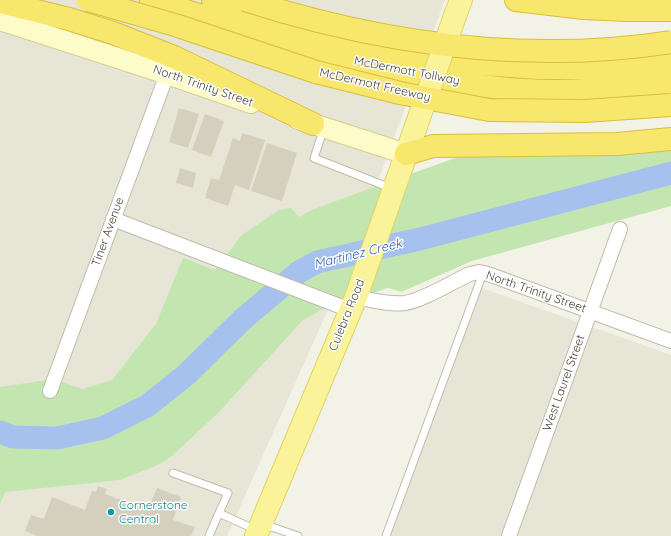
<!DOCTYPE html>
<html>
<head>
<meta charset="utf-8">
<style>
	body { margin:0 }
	canvas { display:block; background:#f3f2e7 }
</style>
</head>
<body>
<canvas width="671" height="536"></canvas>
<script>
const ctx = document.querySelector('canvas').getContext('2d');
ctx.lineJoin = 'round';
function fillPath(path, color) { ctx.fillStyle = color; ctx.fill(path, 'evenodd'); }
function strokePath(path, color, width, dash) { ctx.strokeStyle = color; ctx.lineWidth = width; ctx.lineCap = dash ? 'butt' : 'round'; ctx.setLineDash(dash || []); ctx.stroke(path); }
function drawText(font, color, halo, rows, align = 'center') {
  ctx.font = font + ' Quicksand,sans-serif'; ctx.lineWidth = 3; ctx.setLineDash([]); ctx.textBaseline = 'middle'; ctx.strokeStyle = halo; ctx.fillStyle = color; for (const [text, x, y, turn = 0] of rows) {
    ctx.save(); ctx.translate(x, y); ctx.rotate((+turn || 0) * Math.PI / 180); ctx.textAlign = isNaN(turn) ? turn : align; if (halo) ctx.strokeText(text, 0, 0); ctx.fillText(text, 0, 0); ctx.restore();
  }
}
fillPath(new Path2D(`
	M 0,0 L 445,0 L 342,278 L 227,536 L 0,536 Z
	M 482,288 L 671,355 L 671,536 L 390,536 Z`), '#e7e5d5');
fillPath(new Path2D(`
	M 671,146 L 671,206 L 472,261 L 401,292 L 388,288 L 321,310 L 303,320 L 219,412 L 172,456 L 158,465 L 120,480 L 5,492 L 0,504 L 0,387 L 54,379 L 82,389 L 112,380 L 156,324 L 183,258 L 215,270 L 242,235 L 279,210 L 291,208 L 299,217 L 314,209 L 371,188 L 461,156 Z`), '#c3e6b1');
strokePath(new Path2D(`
	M 0,432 L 13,437 L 57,438 L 103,428 L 147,406 L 186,375 L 243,319 L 299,272 L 317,262 L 420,239 L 671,173`), '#a6c1ee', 23);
fillPath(new Path2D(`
	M 179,108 L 199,114 L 188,148 L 169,142 Z
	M 205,114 L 224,121 L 211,157 L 192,150 Z
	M 242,133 L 265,140 L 249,190 L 235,185 L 228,206 L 205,198 L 211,178 L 219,180 L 233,138 L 240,141 Z
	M 267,143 L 297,153 L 282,201 L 251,191 Z
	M 180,168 L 196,173 L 193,188 L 176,183 Z
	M 98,486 L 107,489 L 105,494 L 148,510 L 157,488 L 181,497 L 173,520 L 195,527 L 191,536 L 37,536 L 25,531 L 31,515 L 44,519 L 52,497 L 85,510 L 92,491 L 96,492 Z`), '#d4d0bd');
const service = new Path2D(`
	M 324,128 L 314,158 L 393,189
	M 173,473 L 228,493 L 219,513 L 256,530
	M 263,524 L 298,536
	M 209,536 L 219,513
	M 386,536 L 483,273`);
const minor = new Path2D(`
	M 113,219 L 350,310
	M 356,297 C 372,300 388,305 405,303 C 424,300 452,282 470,274 L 479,272 L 488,274 L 671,341
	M 50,391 L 167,74
	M 509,536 L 620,229`);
const secondary = new Path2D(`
	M 0,20 L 167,74 L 251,103
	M 298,119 L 406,154`);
const primary = new Path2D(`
	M 456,13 L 461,0
	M 256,536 L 356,297 L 415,129`);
const motorway = new Path2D(`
	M 151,0 C 273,38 395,81 523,90 C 573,93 622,88 671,83
	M 213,0 L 334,39 L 413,56 L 470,63 L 539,68 L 610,68 L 671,63
	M 516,0 L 584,8 L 626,10 L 671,10
	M 0,2 L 69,19 L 113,33 L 174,57 L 313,124
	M 406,154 L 433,146 L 617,144 L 671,139`);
strokePath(service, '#bebbaa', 9);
strokePath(minor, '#bebbaa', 16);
strokePath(secondary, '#d1ce98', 22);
strokePath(primary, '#dfd469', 24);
strokePath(motorway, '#d8bf3d', 24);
strokePath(service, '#fff', 7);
strokePath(minor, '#fff', 14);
strokePath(secondary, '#fdfbc8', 20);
strokePath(primary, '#faf399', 22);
strokePath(motorway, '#f8e76d', 22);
const primaryBridge = new Path2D(`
	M 415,129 L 456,13`);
const motorwayBridge = new Path2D(`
	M 88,0 L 175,25 L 316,72 L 400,93 L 489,110 L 585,111 L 671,105
	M 245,0 C 382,44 528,64 671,42`);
strokePath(primaryBridge, '#dfd469', 24, []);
strokePath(motorwayBridge, '#d8bf3d', 24, []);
strokePath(primaryBridge, '#faf399', 22);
strokePath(motorwayBridge, '#f8e76d', 22);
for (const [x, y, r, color] of [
	[111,512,4,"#0f9aa8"]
]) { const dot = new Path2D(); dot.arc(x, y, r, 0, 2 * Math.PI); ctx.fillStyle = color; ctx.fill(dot); strokePath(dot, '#fff', 1.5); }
drawText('12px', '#464336', '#fff', [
	["McDermott Tollway",407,71,11],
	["McDermott Freeway",375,85,13],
	["North Trinity Street",203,86,19],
	["Tiner Avenue",108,232,-70],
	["North Trinity Street",536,292,19],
	["Culebra Road",347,315,-68],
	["West Laurel Street",564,383,-70]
]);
drawText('12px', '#0d838f', '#fff', [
	["Cornerstone",119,505],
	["Central",119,519]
], 'left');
drawText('italic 13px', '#3361ae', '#fff', [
	["Martinez Creek",358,254,-14]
]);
</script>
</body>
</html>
